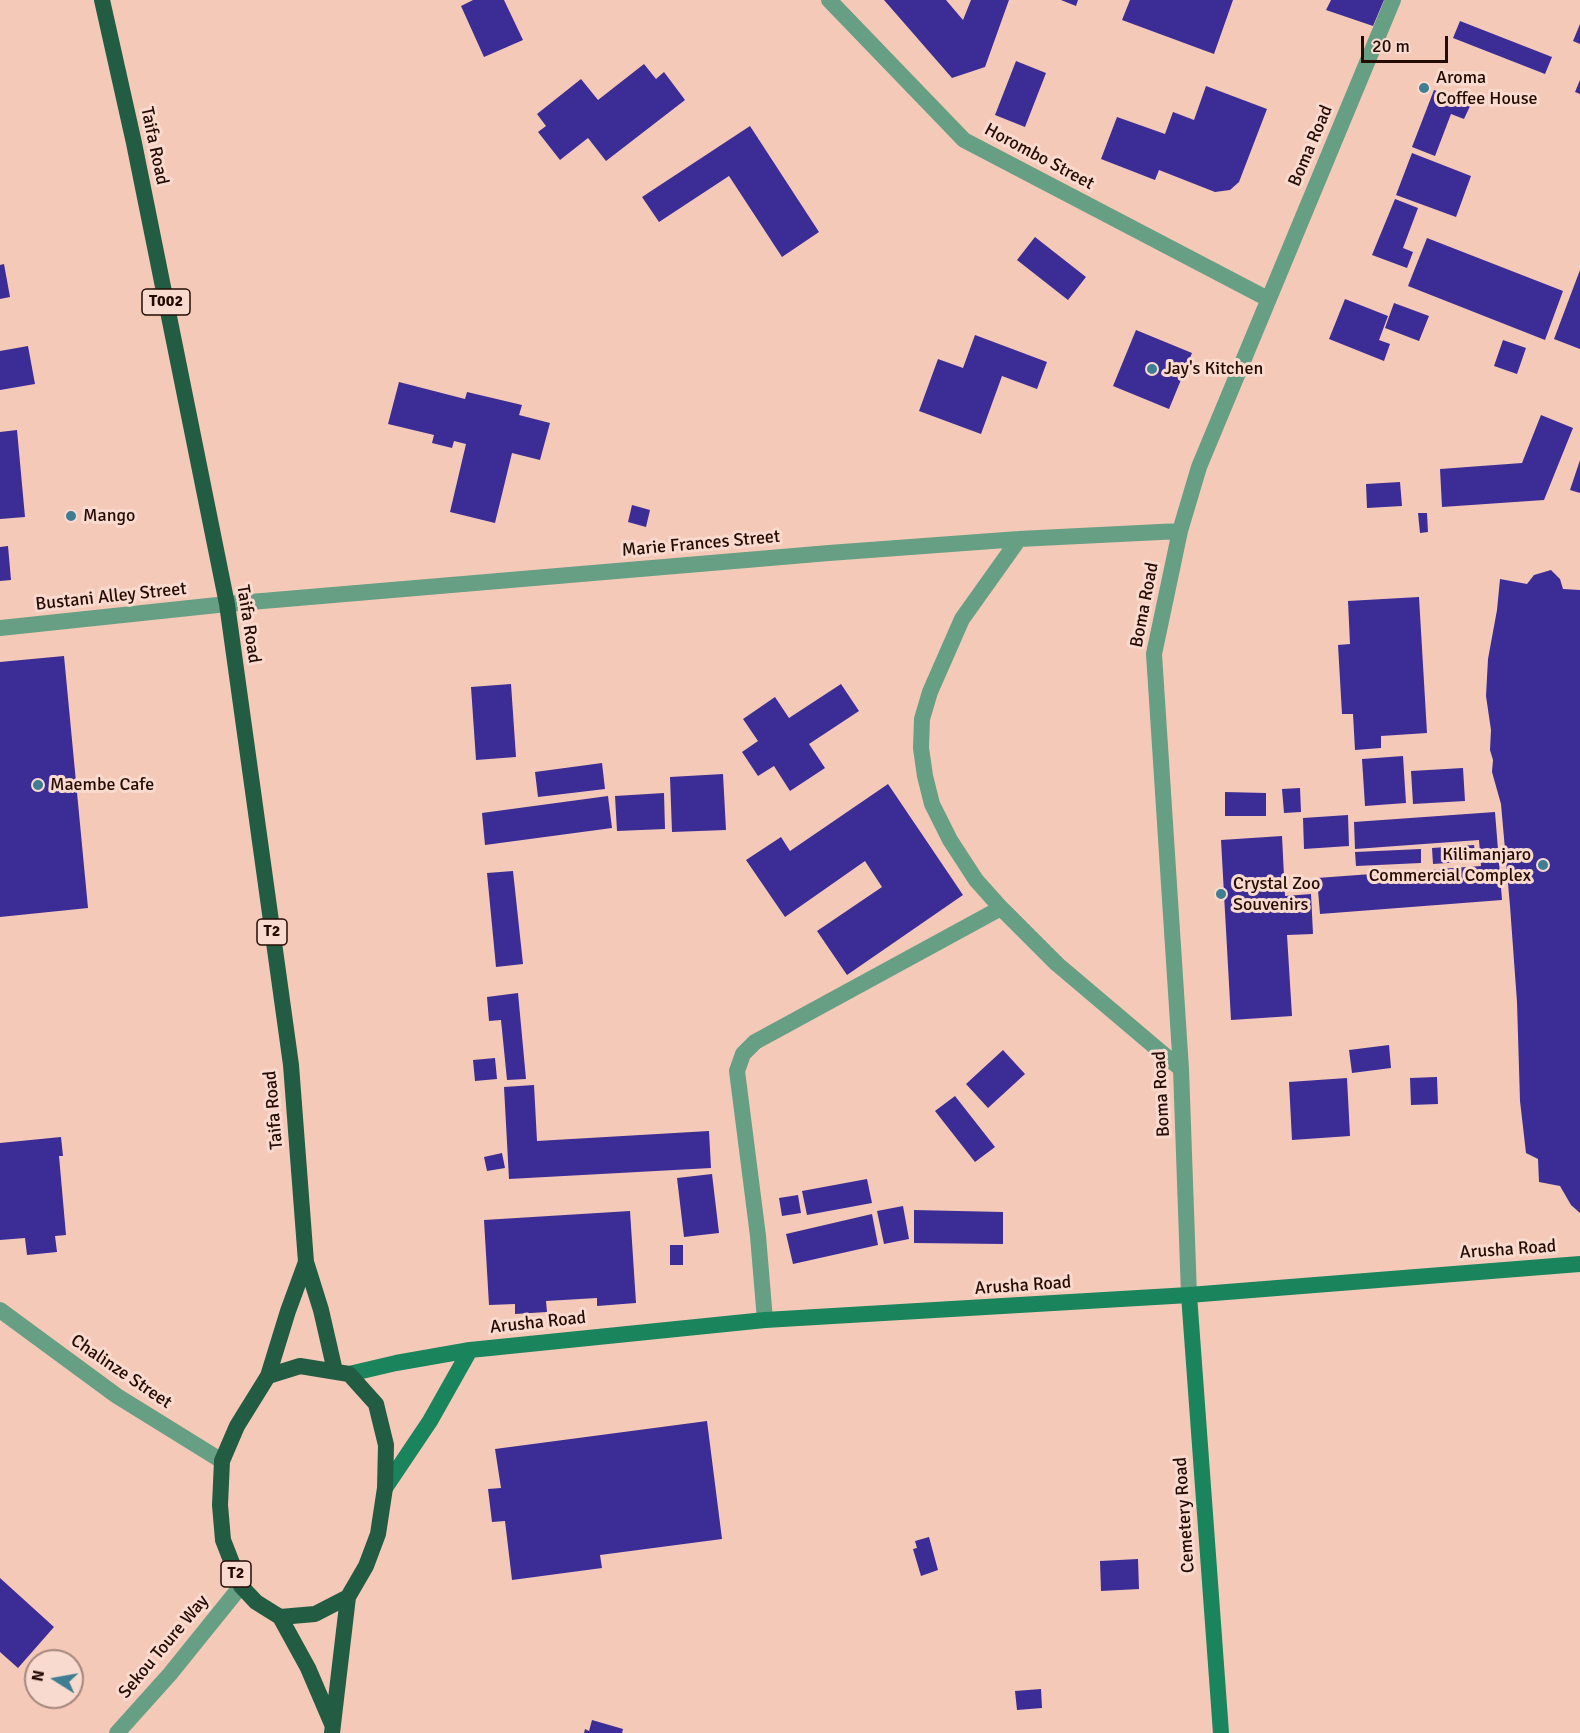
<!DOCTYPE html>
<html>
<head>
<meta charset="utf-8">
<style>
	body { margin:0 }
	#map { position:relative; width:1580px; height:1733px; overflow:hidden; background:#f5c9b8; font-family:Signika,sans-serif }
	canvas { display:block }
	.north { position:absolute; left:24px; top:1649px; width:60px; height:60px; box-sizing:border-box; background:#f8dace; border:2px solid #a3877d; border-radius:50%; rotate:281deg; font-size:16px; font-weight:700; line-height:24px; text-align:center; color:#240b03 }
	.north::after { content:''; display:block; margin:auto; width:21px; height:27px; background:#3e7d92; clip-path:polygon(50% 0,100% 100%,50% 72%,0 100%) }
	.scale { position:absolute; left:1361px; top:36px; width:87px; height:27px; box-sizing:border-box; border:3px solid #240b03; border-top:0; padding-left:8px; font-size:18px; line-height:21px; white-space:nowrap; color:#240b03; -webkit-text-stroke:4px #f8dace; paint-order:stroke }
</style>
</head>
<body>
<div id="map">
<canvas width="1580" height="1733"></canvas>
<div class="north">N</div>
<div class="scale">20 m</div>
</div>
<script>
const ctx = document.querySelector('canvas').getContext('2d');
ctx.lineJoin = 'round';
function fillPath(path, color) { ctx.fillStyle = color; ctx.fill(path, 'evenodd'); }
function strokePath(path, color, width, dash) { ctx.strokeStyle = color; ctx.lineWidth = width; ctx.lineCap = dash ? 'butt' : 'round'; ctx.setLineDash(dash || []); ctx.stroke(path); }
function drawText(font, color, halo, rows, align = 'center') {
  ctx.font = font + ' Signika,sans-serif'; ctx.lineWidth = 6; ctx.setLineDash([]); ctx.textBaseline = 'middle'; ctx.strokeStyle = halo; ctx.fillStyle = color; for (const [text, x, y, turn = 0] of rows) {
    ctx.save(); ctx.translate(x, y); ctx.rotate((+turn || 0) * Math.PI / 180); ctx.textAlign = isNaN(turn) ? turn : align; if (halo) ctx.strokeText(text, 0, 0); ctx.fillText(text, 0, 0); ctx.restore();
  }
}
fillPath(new Path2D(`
	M 473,0 L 504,0 L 523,40 L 484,57 L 461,6 Z
	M 884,0 L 946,0 L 963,20 L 971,0 L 1009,0 L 985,67 L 952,78 Z
	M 1061,0 L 1078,0 L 1076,6 Z
	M 1130,0 L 1233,0 L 1214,54 L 1122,20 Z
	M 1331,0 L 1384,0 L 1373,26 L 1326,10 Z
	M 1460,21 L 1552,57 L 1545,74 L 1453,38 Z
	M 1580,24 L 1580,44 L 1573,41 Z
	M 1016,61 L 1046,73 L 1025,127 L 995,115 Z
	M 644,64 L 656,79 L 664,72 L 685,100 L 606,161 L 588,138 L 560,160 L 538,132 L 546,126 L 537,114 L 581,79 L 598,100 Z
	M 1580,80 L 1580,94 L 1575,92 Z
	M 1206,86 L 1267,109 L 1239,182 L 1230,190 L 1215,192 L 1159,170 L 1155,180 L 1101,159 L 1117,117 L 1165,134 L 1173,112 L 1194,120 Z
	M 1434,90 L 1471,104 L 1464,119 L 1451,114 L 1435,156 L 1412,147 Z
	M 750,126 L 819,232 L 782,257 L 729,176 L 659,222 L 642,197 Z
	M 1412,153 L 1471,176 L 1456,217 L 1396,195 Z
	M 1395,199 L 1418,208 L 1403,248 L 1413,252 L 1407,268 L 1372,255 Z
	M 1035,237 L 1086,277 L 1068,300 L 1017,260 Z
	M 1427,238 L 1563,291 L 1545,340 L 1408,286 Z
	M 4,264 L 10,297 L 0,299 L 0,265 Z
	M 1580,270 L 1580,349 L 1554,339 Z
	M 1345,299 L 1388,316 L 1379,340 L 1390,344 L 1384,361 L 1329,339 Z
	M 1394,303 L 1429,316 L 1419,341 L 1385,328 Z
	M 1136,330 L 1192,353 L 1169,409 L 1113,386 Z
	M 975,335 L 1047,362 L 1037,389 L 1002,376 L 981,434 L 919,411 L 938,359 L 963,368 Z
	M 1503,340 L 1526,348 L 1517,374 L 1494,366 Z
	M 28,346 L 35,384 L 0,390 L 0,351 Z
	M 399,382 L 465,399 L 467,392 L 522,405 L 519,415 L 550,423 L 540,460 L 512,453 L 495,523 L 450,512 L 466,444 L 454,441 L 452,448 L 432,443 L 434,435 L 388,424 Z
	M 1541,415 L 1573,428 L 1544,500 L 1442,507 L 1440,469 L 1522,463 Z
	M 17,430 L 25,517 L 0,519 L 0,432 Z
	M 1580,460 L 1580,493 L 1570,490 Z
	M 1400,482 L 1402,506 L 1367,508 L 1366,484 Z
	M 632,505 L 650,510 L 646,527 L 628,522 Z
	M 1418,513 L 1427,513 L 1428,532 L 1420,533 Z
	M 8,546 L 11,580 L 0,581 L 0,547 Z
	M 1551,570 L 1560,579 L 1563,589 L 1580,590 L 1580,1213 L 1571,1205 L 1560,1186 L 1539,1182 L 1538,1159 L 1526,1153 L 1520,1101 L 1517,1002 L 1510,906 L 1501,804 L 1492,772 L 1493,760 L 1490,750 L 1491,730 L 1486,696 L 1488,659 L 1497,610 L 1500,579 L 1527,584 L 1534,575 Z
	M 1419,597 L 1427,733 L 1381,736 L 1381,748 L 1355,750 L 1353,714 L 1342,714 L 1338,645 L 1350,644 L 1348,601 Z
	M 64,656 L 88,908 L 0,917 L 0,662 Z
	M 511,684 L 516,757 L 476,760 L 471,687 Z
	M 841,684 L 859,711 L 809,744 L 825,768 L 790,791 L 774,766 L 758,776 L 742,752 L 758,741 L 743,719 L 775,697 L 789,718 Z
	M 1403,756 L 1406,803 L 1365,806 L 1362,759 Z
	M 602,763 L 605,789 L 538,797 L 535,772 Z
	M 1463,768 L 1465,801 L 1413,804 L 1411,771 Z
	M 723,774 L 726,830 L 672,832 L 670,777 Z
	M 888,784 L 963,895 L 847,975 L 817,931 L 882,887 L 865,861 L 785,917 L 746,860 L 781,837 L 790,851 Z
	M 1300,788 L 1301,812 L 1284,813 L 1282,789 Z
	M 1225,792 L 1266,793 L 1266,816 L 1225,816 Z
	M 664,793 L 665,829 L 617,831 L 615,796 Z
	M 608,796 L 612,828 L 485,845 L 482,813 Z
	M 1495,812 L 1502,900 L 1320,914 L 1317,878 L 1481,866 L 1479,840 L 1355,849 L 1354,822 Z
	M 1348,815 L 1349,846 L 1304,849 L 1303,818 Z
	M 1282,836 L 1285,896 L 1311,894 L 1313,934 L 1287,935 L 1292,1016 L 1231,1020 L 1221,840 Z
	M 1474,845 L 1476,861 L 1433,864 L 1432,848 Z
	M 1421,849 L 1421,863 L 1356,866 L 1355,852 Z
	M 513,871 L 523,964 L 496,967 L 487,873 Z
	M 518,993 L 526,1079 L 507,1080 L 501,1020 L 489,1021 L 487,997 Z
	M 1389,1045 L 1391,1068 L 1352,1073 L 1349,1050 Z
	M 1003,1050 L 1025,1074 L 988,1108 L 966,1084 Z
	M 495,1058 L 497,1079 L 475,1081 L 473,1060 Z
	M 1437,1077 L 1438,1104 L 1411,1105 L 1410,1078 Z
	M 1347,1078 L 1350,1136 L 1292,1140 L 1289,1082 Z
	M 534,1085 L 537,1141 L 709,1131 L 711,1168 L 509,1179 L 504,1087 Z
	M 955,1096 L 995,1147 L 975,1162 L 935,1111 Z
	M 61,1137 L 63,1156 L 59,1156 L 66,1235 L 55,1236 L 57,1252 L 27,1255 L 25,1238 L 0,1240 L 0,1143 Z
	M 502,1153 L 505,1168 L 487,1171 L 484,1157 Z
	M 712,1174 L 719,1233 L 684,1237 L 677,1178 Z
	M 867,1179 L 872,1203 L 807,1215 L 802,1191 Z
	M 798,1195 L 801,1213 L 782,1216 L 779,1198 Z
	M 903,1206 L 909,1239 L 884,1244 L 877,1211 Z
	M 914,1210 L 1003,1212 L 1003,1244 L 914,1243 Z
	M 630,1211 L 636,1303 L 597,1306 L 597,1298 L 546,1301 L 547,1312 L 515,1314 L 515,1304 L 489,1305 L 484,1220 Z
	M 872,1214 L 878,1245 L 793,1264 L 786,1234 Z
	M 670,1245 L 683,1245 L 683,1265 L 670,1265 Z
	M 707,1421 L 722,1539 L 600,1555 L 602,1568 L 512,1580 L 505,1521 L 492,1522 L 488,1489 L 501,1488 L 495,1449 Z
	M 929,1537 L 938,1570 L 921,1576 L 913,1549 L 917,1548 L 915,1541 Z
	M 1138,1559 L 1139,1589 L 1101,1591 L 1100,1561 Z
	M 0,1578 L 54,1627 L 18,1668 L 0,1652 Z
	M 1041,1689 L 1042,1708 L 1017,1710 L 1015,1691 Z
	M 592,1720 L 623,1729 L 622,1733 L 584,1733 L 585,1729 L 589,1731 Z`), '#3c2c95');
strokePath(new Path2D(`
	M 829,0 L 964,140 L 1268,299
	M 1019,539 L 962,619 L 930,692 L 922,719 L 921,748 L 925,776 L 932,804 L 950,840 L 976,880 L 1001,908 L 1057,964 L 1181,1069
	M 0,628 L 227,604 L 829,553 L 1019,539 L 1180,531
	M 1189,1295 L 1181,1069 L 1154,654 L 1180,531 L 1199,467 L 1393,0
	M 0,1310 L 117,1396 L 222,1461
	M 765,1320 L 758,1236 L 737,1071 L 743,1054 L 755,1042 L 1001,908`), '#669f84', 16);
strokePath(new Path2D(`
	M 117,1733 L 170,1674 L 241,1586`), '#669f84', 16);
strokePath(new Path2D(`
	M 1189,1295 L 1221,1733
	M 349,1374 L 396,1363 L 470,1350 L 765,1320 L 1189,1295 L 1580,1264
	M 385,1488 L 430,1421 L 470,1350`), '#1a845d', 16);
strokePath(new Path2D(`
	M 102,0 L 134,143 L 227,604 L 291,1065 L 306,1262 L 321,1310 L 335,1371
	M 300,1366 L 349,1374 L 376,1404 L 386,1445 L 385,1488 L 378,1534 L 366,1566 L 348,1597 L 315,1614 L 280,1617 L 256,1602 L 241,1586 L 223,1540 L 220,1505 L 222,1461 L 237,1426 L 268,1376 Z
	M 268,1376 L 288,1311 L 306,1262
	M 280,1617 L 308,1668 L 332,1724
	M 332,1733 L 348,1597`), '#225c43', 16);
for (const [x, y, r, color] of [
	[1424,88,6,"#3e7d92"],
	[1152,369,6,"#3e7d92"],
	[71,516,6,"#3e7d92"],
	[38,785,6,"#3e7d92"],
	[1543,865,6,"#3e7d92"],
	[1221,894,6,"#3e7d92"]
]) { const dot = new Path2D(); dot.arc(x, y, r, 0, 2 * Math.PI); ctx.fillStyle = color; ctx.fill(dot); strokePath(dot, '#f8dace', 2); }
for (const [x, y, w] of [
	[166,302,48],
	[272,932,30],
	[236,1574,30]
]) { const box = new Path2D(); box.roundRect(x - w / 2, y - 13, w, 26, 4.5); ctx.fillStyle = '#f8dace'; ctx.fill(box); strokePath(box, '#240b03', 1.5); }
drawText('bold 16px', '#240b03', null, [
	["T002",166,302],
	["T2",272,932],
	["T2",236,1574]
]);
drawText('18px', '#240b03', '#f8dace', [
	["Aroma",1436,78],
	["Coffee House",1436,99],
	["Jay's Kitchen",1164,369],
	["Mango",83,516],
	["Maembe Cafe",50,785],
	["Kilimanjaro",1531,855,"right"],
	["Commercial Complex",1531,876,"right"],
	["Crystal Zoo",1233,884],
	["Souvenirs",1233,905]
], 'left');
drawText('18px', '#240b03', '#f8dace', [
	["Taifa Road",154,146,78],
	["Boma Road",1311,146,-67],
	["Horombo Street",1039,157,28],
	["Marie Frances Street",701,544,-5],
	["Bustani Alley Street",111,597,-6],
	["Boma Road",1145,605,-79],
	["Taifa Road",248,624,81],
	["Boma Road",1162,1094,-93],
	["Taifa Road",274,1110,-95],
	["Arusha Road",1508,1250,-4],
	["Arusha Road",1023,1286,-4],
	["Arusha Road",538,1323,-6],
	["Chalinze Street",121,1372,34],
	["Cemetery Road",1185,1515,-94],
	["Sekou Toure Way",164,1647,-50]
]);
</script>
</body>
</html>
